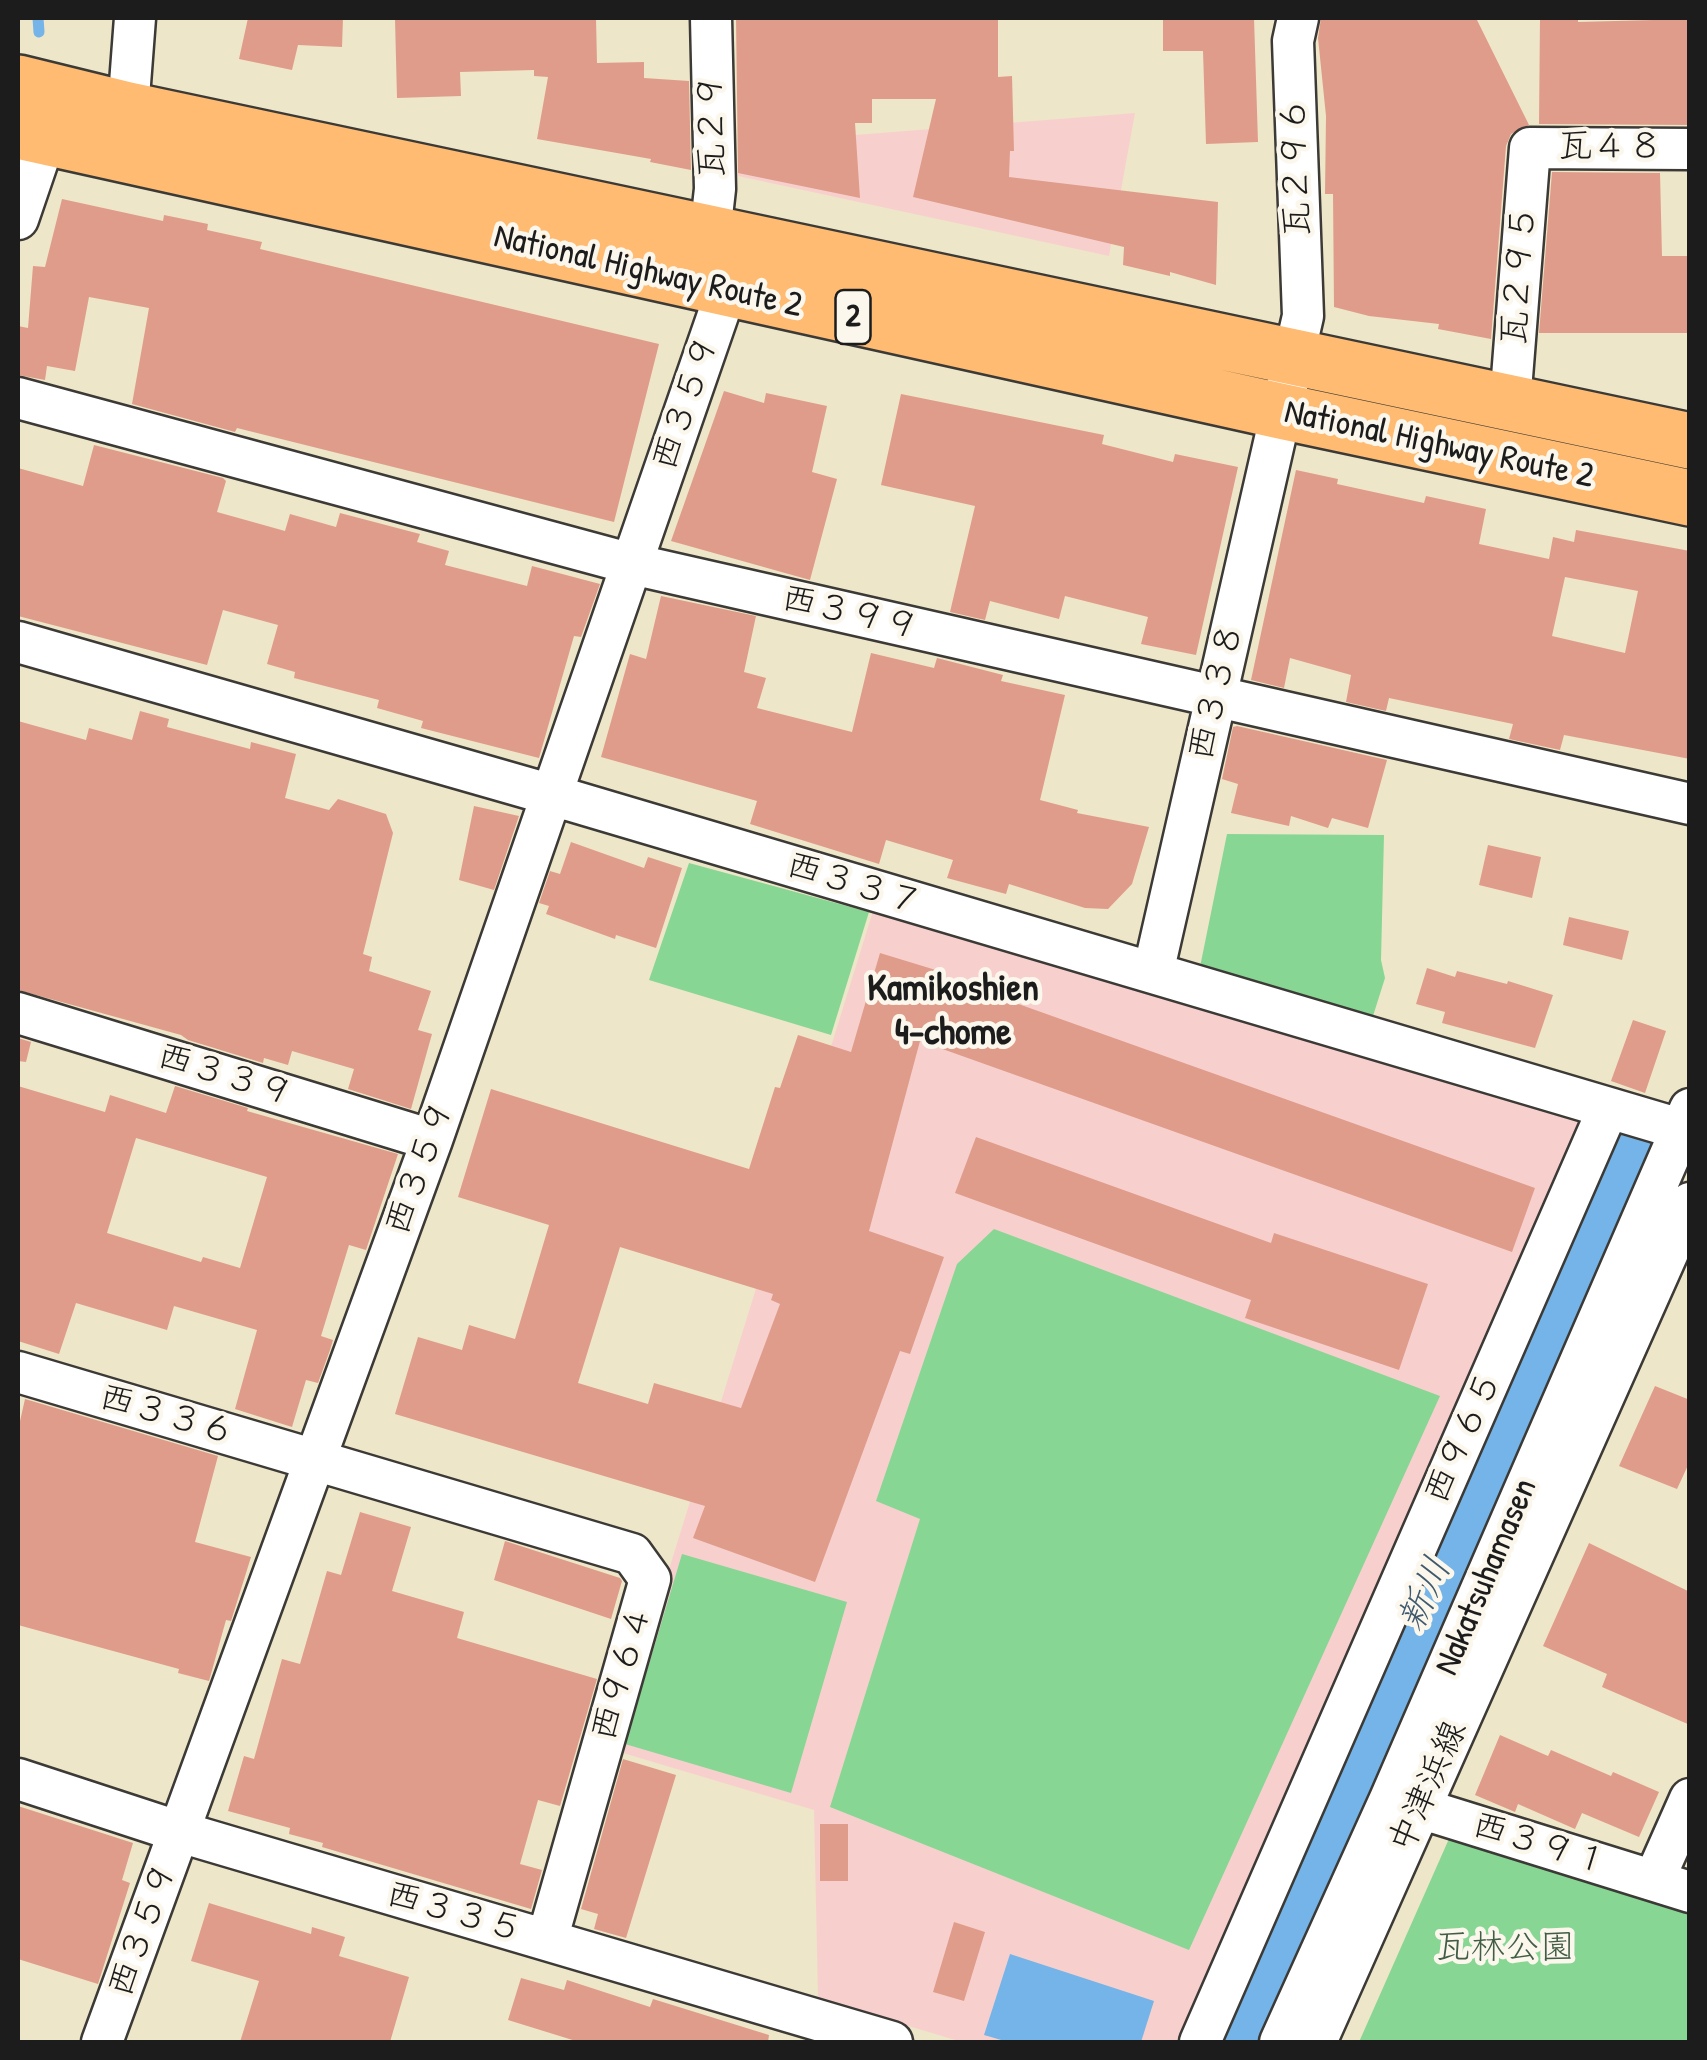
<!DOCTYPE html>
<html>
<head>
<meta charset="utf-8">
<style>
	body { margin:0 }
	#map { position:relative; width:1707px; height:2060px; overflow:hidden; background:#eee6c8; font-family:"Patrick Hand",sans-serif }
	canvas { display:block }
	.frame { position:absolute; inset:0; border:20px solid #1c1c1c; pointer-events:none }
</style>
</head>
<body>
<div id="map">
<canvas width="1707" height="2060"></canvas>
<div class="frame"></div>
</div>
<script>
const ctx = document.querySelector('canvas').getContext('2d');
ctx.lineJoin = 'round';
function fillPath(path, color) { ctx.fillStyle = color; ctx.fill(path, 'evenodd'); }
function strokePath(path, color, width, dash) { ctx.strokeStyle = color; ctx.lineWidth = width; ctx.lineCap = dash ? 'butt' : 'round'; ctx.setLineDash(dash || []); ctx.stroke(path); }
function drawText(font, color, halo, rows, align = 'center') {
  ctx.font = font + ' "Patrick Hand","Klee One",sans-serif'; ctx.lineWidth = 9; ctx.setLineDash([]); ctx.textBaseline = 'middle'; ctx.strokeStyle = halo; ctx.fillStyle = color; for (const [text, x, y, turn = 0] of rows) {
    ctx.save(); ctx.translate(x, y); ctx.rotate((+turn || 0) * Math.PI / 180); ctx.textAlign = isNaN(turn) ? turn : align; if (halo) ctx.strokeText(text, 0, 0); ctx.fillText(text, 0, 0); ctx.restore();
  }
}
fillPath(new Path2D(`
	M 1135,113 L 1109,256 L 738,176 L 740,144 Z
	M 873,911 L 1579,1122 L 1186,2042 L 962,2042 L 818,1999 L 814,1810 L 613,1750 Z`), '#f7d0ce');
fillPath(new Path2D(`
	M 1227,834 L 1384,835 L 1381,960 L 1385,978 L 1373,1016 L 1200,967 Z
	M 689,863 L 869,912 L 831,1035 L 649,980 Z
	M 994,1229 L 1440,1396 L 1189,1950 L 830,1807 L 920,1519 L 876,1501 L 957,1264 Z
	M 682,1554 L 847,1602 L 791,1793 L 625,1744 Z
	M 1452,1832 L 1689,1911 L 1689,2042 L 1359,2042 Z`), '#88d694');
fillPath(new Path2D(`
	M 1010,1954 L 1154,2001 L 1141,2042 L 1008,2042 L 984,2035 Z`), '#74b4e8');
strokePath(new Path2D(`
	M 38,18 L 39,32`), '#74b4e8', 11);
strokePath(new Path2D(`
	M 1229,2042 L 1589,1225 L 1628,1150`), '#74b4e8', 68);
fillPath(new Path2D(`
	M 248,18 L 343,18 L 342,47 L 298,45 L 292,70 L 239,59 Z
	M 456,18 L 596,18 L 597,63 L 644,62 L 644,78 L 689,81 L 691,170 L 650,162 L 651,159 L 537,139 L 548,77 L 534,76 L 534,70 L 460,72 L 461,96 L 397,98 L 395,19 Z
	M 736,18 L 998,18 L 998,77 L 1012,76 L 1014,151 L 1010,151 L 1009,177 L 1218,202 L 1216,285 L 1170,272 L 1170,276 L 1123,265 L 1124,247 L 913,197 L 936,99 L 872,99 L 872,123 L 855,123 L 860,198 L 738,173 Z
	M 1163,18 L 1254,18 L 1258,142 L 1206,144 L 1203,51 L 1163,51 Z
	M 1321,18 L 1476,18 L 1529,125 L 1511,134 L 1506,146 L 1491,339 L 1438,329 L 1439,324 L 1369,316 L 1334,307 L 1333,194 L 1325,194 L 1326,116 L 1318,38 Z
	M 1540,18 L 1578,18 L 1578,22 L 1690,19 L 1690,125 L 1539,124 Z
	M 1552,172 L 1660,173 L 1662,256 L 1690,256 L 1690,333 L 1539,333 Z
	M 62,199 L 163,221 L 164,215 L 208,224 L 207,230 L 262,242 L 260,249 L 659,344 L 614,522 L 237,428 L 235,432 L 132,404 L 149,308 L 89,297 L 75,371 L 47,366 L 45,380 L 18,375 L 18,326 L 28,328 L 33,266 L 45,267 Z
	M 724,391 L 764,403 L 766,393 L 827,406 L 812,472 L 837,479 L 810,580 L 671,541 Z
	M 901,394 L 1104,435 L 1102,444 L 1173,462 L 1175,454 L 1238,467 L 1196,655 L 1141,644 L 1148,617 L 1065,596 L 1059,619 L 990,601 L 985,620 L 950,612 L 975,506 L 881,485 Z
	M 94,445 L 223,478 L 226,481 L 217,512 L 285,531 L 290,514 L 336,527 L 340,513 L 420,534 L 417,542 L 449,551 L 445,565 L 527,586 L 532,566 L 600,584 L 581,637 L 574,636 L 539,758 L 421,728 L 423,721 L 377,708 L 379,700 L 294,678 L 295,672 L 267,664 L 278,625 L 223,610 L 207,665 L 18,616 L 18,468 L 83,486 Z
	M 1296,470 L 1338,479 L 1337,484 L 1424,503 L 1426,496 L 1486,509 L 1479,544 L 1549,559 L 1553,537 L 1574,542 L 1576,530 L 1690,551 L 1690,759 L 1564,735 L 1560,750 L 1509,739 L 1513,724 L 1389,698 L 1386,711 L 1346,702 L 1351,675 L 1290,658 L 1284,688 L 1251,680 ZM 1565,577 L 1638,591 L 1625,653 L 1552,636 Z
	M 661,596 L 756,616 L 744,672 L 766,678 L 757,708 L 852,732 L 871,653 L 934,668 L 937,658 L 1003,675 L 1001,681 L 1065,695 L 1040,800 L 1078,810 L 1077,813 L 1149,827 L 1132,884 L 1108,909 L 1085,908 L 1009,884 L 1006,894 L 947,878 L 953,860 L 886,840 L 879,864 L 750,824 L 757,801 L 601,757 L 630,654 L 646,659 Z
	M 140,711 L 169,719 L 167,727 L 250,749 L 251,742 L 296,754 L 285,798 L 329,810 L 338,799 L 386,814 L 393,833 L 363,954 L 372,957 L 369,971 L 431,991 L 418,1030 L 432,1034 L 411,1109 L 348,1089 L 354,1069 L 292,1051 L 288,1065 L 264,1058 L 263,1063 L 188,1040 L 181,1035 L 18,990 L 18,721 L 86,740 L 89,728 L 132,740 Z
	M 1237,726 L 1387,760 L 1368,828 L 1332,818 L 1328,828 L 1291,816 L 1289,826 L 1231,813 L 1238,784 L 1222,779 L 1233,727 Z
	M 474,806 L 519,816 L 494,890 L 459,880 Z
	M 571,842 L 644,868 L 648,857 L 682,868 L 656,948 L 616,935 L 615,939 L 546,914 L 549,906 L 539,903 L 550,871 L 560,874 Z
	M 1488,845 L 1541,857 L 1532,898 L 1479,885 Z
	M 1569,917 L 1629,931 L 1622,960 L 1563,945 Z
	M 880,953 L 939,971 L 937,975 L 1535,1188 L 1512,1252 L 920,1041 L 869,1231 L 944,1257 L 910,1354 L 900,1351 L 815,1582 L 693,1538 L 705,1506 L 395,1414 L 418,1337 L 462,1350 L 469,1325 L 515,1339 L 549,1225 L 458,1197 L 491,1089 L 749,1169 L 775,1087 L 780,1088 L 798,1035 L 851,1052 ZM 620,1247 L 773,1294 L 771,1300 L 780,1304 L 741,1408 L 654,1383 L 648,1404 L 578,1383 Z
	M 1427,968 L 1455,977 L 1457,971 L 1507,984 L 1508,981 L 1553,995 L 1535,1048 L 1442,1023 L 1445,1012 L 1416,1004 Z
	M 1633,1020 L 1666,1031 L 1645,1093 L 1611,1081 Z
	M 18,1038 L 31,1042 L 26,1062 L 18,1061 Z
	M 18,1086 L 105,1112 L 110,1095 L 166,1113 L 175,1086 L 248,1108 L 247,1111 L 398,1154 L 366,1250 L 349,1245 L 321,1336 L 333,1340 L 330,1350 L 318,1383 L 306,1380 L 292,1427 L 235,1409 L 257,1330 L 174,1306 L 167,1330 L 76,1303 L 59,1354 L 18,1341 ZM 136,1138 L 267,1177 L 240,1268 L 203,1257 L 201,1262 L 107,1233 Z
	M 976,1137 L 1271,1243 L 1274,1233 L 1428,1284 L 1399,1370 L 1245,1318 L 1251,1300 L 955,1193 Z
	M 1655,1386 L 1690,1400 L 1690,1461 L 1677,1489 L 1619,1466 Z
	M 25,1399 L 218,1456 L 195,1542 L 251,1557 L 231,1621 L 226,1620 L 209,1681 L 178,1673 L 179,1669 L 18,1625 L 18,1430 Z
	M 360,1512 L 411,1527 L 392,1591 L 464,1612 L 457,1638 L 597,1679 L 560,1806 L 538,1800 L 520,1864 L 542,1870 L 531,1909 L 322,1847 L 323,1843 L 289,1834 L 290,1828 L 228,1811 L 244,1756 L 254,1759 L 282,1659 L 300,1664 L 327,1571 L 341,1575 Z
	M 505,1541 L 620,1578 L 622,1581 L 611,1619 L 494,1580 Z
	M 1589,1543 L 1690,1592 L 1690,1725 L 1602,1687 L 1607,1674 L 1543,1646 Z
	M 1500,1735 L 1548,1756 L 1551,1750 L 1611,1776 L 1613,1772 L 1659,1792 L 1639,1837 L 1582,1813 L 1575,1829 L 1518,1804 L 1515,1812 L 1475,1795 Z
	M 623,1759 L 676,1775 L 626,1938 L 594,1929 L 598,1914 L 581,1909 Z
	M 18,1806 L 133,1843 L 122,1880 L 130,1883 L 98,1984 L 18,1959 Z
	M 820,1824 L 848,1824 L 848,1881 L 820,1881 Z
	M 209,1903 L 311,1934 L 312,1927 L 345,1937 L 339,1956 L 409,1977 L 390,2042 L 240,2042 L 259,1981 L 191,1961 Z
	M 954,1922 L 985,1932 L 964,2001 L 933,1992 Z
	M 521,1978 L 564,1990 L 567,1980 L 650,2007 L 653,1999 L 769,2035 L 768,2042 L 579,2042 L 508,2020 Z`), '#e09c8a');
const minor = new Path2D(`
	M 128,110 L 135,18
	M 18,219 L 46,137
	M 710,234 L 715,189 L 711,18
	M 18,398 L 632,564 L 1690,804
	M 1510,403 L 1530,148 L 1690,149
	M 18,642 L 552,795 L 1690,1132
	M 1153,973 L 1303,316 L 1293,41 L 1298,18
	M 18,1013 L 432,1140
	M 18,1372 L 632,1554 L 650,1579 L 547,1940
	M 18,1779 L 180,1832 L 892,2042
	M 1397,1801 L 1690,1892
	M 1654,1880 L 1690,1799
	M 102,2042 L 432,1140 L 727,289
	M 1200,2042 L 1608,1109
	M 1280,2042 L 1390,1799 L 1690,1109
	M 1316,2042 L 1690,1203`);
const highway = new Path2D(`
	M 18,83 L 128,110 L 1690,441
	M 18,131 L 1280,411 L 1690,498`);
strokePath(minor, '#3c3a36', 45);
strokePath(highway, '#3c3a36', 60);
strokePath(minor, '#fff', 40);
strokePath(highway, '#febb71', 55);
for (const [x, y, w] of [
	[853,317,35]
]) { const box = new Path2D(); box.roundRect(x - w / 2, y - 27, w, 54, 8); ctx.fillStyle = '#fbf7ec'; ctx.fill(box); strokePath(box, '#1c1c1c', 2.5); }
drawText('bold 32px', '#1c1c1c', null, [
	["2",853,317]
]);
drawText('35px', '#1c1c1c', '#fbf7ec', [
	["瓦２９",713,126,-91],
	["瓦４８",1610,148],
	["瓦２９６",1297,167,-92],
	["National Highway Route 2",648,272,13],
	["瓦２９５",1520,276,-86],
	["西３５９",687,403,-71],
	["National Highway Route 2",1439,445,12],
	["西３９９",850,614,13],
	["西３３８",1217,692,-77],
	["西３３７",854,885,17],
	["西３３９",225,1076,17],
	["西３５９",421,1168,-70],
	["西３３６",167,1416,16],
	["西９６５",1464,1438,-66],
	["Nakatsuhamasen",1487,1577,-67],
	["西９６４",623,1673,-74],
	["中津浜線",1429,1787,-66],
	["西３９１",1540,1845,17],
	["西３３５",454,1913,16],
	["西３５９",144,1930,-70]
]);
drawText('35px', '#425d46', '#fbf7ec', [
	["瓦林公園",1505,1949]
]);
drawText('bold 38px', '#1c1c1c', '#fbf7ec', [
	["Kamikoshien",953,990],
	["4-chome",953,1034]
]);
drawText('italic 38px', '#3f596e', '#fbf7ec', [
	["新川",1426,1595,-66]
]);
</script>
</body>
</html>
